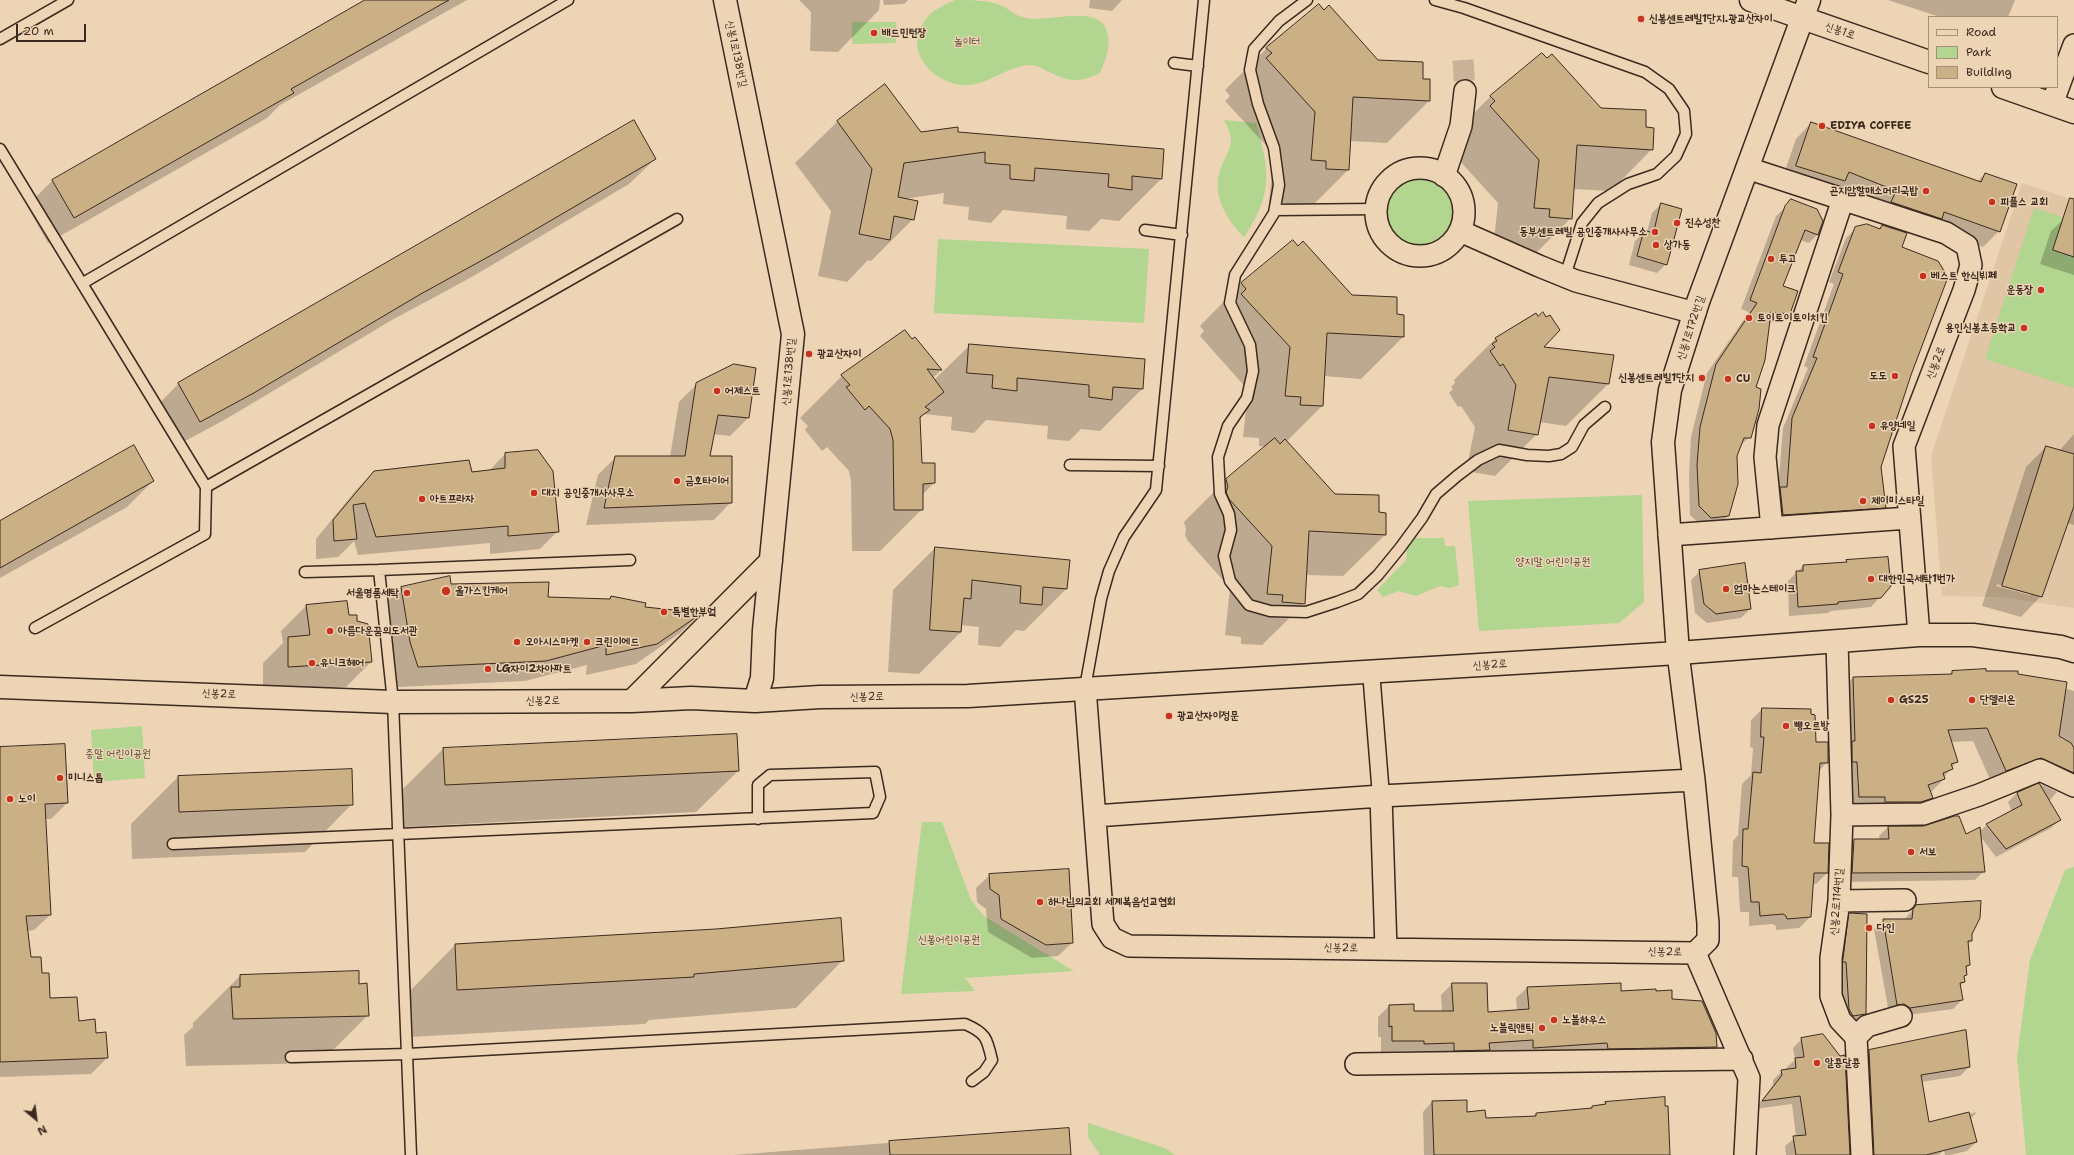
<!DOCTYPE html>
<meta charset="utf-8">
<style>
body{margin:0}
#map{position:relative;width:2074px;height:1155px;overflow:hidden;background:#edd4b5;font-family:"Shantell Sans",sans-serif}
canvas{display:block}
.legend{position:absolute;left:1928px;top:16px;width:130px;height:72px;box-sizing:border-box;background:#edd4b5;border:1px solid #a69079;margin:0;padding:5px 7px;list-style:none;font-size:12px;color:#3b2a1e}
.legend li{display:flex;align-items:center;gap:8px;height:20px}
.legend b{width:20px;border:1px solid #a69079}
.north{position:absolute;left:16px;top:1099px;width:40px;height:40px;-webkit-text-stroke:3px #edd4b5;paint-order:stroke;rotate:151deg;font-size:11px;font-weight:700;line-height:16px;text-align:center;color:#3b2a1e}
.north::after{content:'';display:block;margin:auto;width:14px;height:18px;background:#3b2a1e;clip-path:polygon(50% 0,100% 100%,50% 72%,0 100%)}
.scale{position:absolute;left:16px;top:24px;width:70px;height:18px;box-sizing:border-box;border:2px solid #3b2a1e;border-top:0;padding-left:5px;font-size:12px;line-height:14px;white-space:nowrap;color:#3b2a1e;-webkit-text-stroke:3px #edd4b5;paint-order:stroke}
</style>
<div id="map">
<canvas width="2074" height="1155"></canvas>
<ul class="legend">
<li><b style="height:5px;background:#edd4b5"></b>Road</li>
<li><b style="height:11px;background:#b2d58f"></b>Park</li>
<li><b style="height:11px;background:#cbaf85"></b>Building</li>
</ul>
<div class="north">N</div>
<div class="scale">20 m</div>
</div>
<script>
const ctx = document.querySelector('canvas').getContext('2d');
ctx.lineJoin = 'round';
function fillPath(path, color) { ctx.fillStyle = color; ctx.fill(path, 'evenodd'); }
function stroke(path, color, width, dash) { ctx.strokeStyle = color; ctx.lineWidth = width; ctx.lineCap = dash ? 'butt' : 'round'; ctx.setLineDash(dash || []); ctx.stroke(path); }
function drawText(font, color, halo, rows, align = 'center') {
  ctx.font = font + ' "Shantell Sans","Poor Story",sans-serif'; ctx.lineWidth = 3; ctx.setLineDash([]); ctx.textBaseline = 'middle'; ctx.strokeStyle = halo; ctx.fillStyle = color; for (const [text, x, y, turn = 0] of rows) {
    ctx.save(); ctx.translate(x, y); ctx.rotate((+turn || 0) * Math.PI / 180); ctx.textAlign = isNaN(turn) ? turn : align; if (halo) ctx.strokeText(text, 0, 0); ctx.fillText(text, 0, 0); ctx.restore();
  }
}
const built = new Path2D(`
 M2022,183L2074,200V608L2000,597L1942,596L1931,456Z`);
const green = new Path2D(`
 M955,0C971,0 986,0 1000,5C1008,8 1014,15 1022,17C1044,25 1095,3 1106,29C1112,44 1106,59 1100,73C1080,83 1069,82 1049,72C1043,69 1039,66 1032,65C1007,65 987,87 962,85C931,82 903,49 925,20C932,10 944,5 955,0Z
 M896,22V43L852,44V22Z
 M1224,120L1256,123C1270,171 1273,194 1244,237C1228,222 1213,197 1219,174C1226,149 1239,148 1224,120Z
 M1379 212a41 41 0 1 1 82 0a41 41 0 1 1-82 0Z
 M2034,208L2074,221V388L1985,359Z
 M938,239L1149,249L1144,323L934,313Z
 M1642,495L1644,602L1619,623L1479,631L1468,501Z
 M1408,538H1444L1445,546H1455L1459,585L1450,588L1440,586L1416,596L1398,591L1383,597L1377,590L1406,560Z
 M142,726L145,778L94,782L91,730Z
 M922,822H942L971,900L984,916L1074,971L965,978L975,991L901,994Z
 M2074,867V1155H2026L2017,1057L2030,960L2065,870Z
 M1088,1123L1165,1148L1175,1155H1100L1088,1137Z`);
const shadow = new Path2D(`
 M367,0H467L280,105L267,118L48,243L27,206L53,180Z
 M799,0H880L879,10L838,52L810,51L811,12Z
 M883,0H908L904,4L884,5Z
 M1090,0H1122L1112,11L1089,8Z
 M1888,0H2015L2008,17H1940Z
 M1267,48L1429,80V101L1387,143L1350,141L1348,170L1306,212L1284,211L1285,203L1269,202L1274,154L1225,101L1230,96L1225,90Z
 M1542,54L1601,109L1645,128L1652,149L1611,191L1573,189L1571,218L1529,260L1493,250L1498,203L1449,149V138L1490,97Z
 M885,86L920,133H957L1161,179L1119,221L1101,219L1089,231L1066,229L1067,216L1003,210L991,223L968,220L969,207L943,204L944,193L904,199L913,219L871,261L868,260L847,282L818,276L831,211L795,163L837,122Z
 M633,122L655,159L629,184L470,278L392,320L226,419L174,447L153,410L178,384Z
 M1811,123L1977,182L1985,174L1999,231L1983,247L1931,228L1781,182L1796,139Z
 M1792,201L1818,234L1809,243L1800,240L1781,287L1789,314L1780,323L1769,322L1755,387L1750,437L1739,446L1736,455L1728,516L1719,525L1702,526L1690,515L1689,475L1691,437L1707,373L1749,312L1741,309L1776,216Z
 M1661,204L1666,264L1657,273L1629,265L1635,241L1644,232H1647L1652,213Z
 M2065,218L2074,221V275L2040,264L2051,231Z
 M1882,226L1901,248L1910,375L1880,467L1885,507L1875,517L1773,524L1778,490L1783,428L1808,368L1804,366L1834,284L1829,282L1846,238L1856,228L1878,230Z
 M1293,241L1352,296L1396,315L1403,337L1361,379L1324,376L1322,406L1286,442L1334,495L1378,513L1385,535L1343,576L1306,575L1304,604L1262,645L1241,644V637L1225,635L1230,588L1188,541L1185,535L1186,529L1184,522L1226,480L1266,447L1259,446V438L1243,437L1248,390L1200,336L1204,331L1200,326L1241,284Z
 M905,331L911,340L915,338L941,370L933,378L934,380L970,345L1144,360L1142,389L1100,431L1081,429L1069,441L1047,439L1048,426L986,420L974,433L951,430L952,417L924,414L919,420L921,464L934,483L922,495V509L880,551H852L851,482L849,471L827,447L822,451L805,430L808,426L800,418L842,376Z
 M1496,338L1542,347L1608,384L1566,426L1539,422L1537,434L1495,476L1466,471L1475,427L1461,406L1458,407L1449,393L1453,389L1451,387L1455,383L1454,380Z
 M697,384L748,418L730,436L713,434L709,457L731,502L714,520L586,525L598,475L616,457H670L679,402Z
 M2074,434V525L2067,523L2041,596L2021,617L1982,606L2026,467L2046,447L2059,451ZM1997,584L2030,593V595L1996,586Z
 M505,454L558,531L540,549L490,554V543L358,555L354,541L338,557L316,559V539L356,490L374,472L472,473L489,471Z
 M153,481L127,507L0,578V523Z
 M935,548L1066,589L1024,631L1016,630L1000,647L978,645L979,627L961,625V632L919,674L888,672L893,590Z
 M1847,561L1880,597L1871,607L1831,611L1828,613L1789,616L1788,581L1803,566L1845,564Z
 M1700,571L1750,609L1741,618L1707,623L1695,613L1691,580Z
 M449,578L450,585L547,598L608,600L611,597L644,608L700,614L680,633L636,664L586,675L587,665L525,681L398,687L390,663L381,608L401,588Z
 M306,606L348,616L356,622L367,625L371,662L346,687L263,691V663L283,643L281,631Z
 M1952,672L2017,675L2074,691V791L2026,772L1992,784L1973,741L1951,742L1957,761L1944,777V779L1930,793L1932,798L1917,812L1845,810L1839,693L1853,678L1949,675Z
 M1762,709L1810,710L1815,743L1827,762L1819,771L1813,844L1827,873L1816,884H1812L1810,917L1799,928L1776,930V926L1772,924L1749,926V912H1740L1738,877H1732L1733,841L1738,835L1742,784L1751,775L1753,748L1750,747L1751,720Z
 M0,748L67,803L51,819H45L50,915L34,930L27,931L30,958L41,974L49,999L95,1034L107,1058L91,1074L0,1077Z
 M443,749L738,771L696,812L403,827L401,791Z
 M178,777L352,804L305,852L132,859L131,824Z
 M2040,784L2057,792L2049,801L2060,820L2051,828L1996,857L1980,836L1984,871L1975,880L1843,882L1845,849L1855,840H1880L1879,836L1888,827L1965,835L1979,832L1987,825L2012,812L2008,802L2017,793Z
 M990,875L1072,943L1058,956L1032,958L988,932L986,909L977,902L976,888Z
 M1916,906L1971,933V941L1967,944L1969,965L1965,969L1964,982L1960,986L1962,1000L1953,1009L1900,1016L1889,1013L1874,929L1883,920H1904Z
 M1850,914L1865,1013L1856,1022L1840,1019L1841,923Z
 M716,930L843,960L796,1008L649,1020L645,1024L410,1037L408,993L455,945Z
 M358,972L359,985L368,1015L320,1063L186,1066L184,1035L193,1027V1023L240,976Z
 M1452,984L1487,1013L1517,1011L1516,998L1527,988L1620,984V992H1655L1671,999L1716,1047L1705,1058L1522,1059V1050L1413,1054V1051L1381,1052V1037H1378V1017L1389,1006L1413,1012H1442L1441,995Z
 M1802,1039L1847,1155H1786L1785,1146L1796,1137L1792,1104L1755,1109L1773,1085V1080L1782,1071L1787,1070L1786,1068L1795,1060L1793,1048Z
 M1869,1051L1969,1067L1960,1076L1921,1082L1928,1124L1977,1112L1970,1120L1976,1142L1967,1151L1950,1155H1945L1944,1150L1939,1155H1865L1860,1060Z
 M1432,1102L1485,1119L1533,1117L1536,1114L1590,1109L1593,1106L1604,1105L1606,1103L1669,1155H1424L1423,1112Z
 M1068,1129L1070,1155H733Z`);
const building = new Path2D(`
 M365,0H449L291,89L294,93L74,218L52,180Z
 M1319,4L1324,10L1329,5L1378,60L1423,62V79H1430V101L1353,97L1349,170L1326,169V161L1311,160L1315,112L1266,58L1272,53L1266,48Z
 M1542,53L1547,58L1552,54L1601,108L1646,110V127L1654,128L1653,150L1577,145L1572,219L1549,217L1550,209L1534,208L1539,160L1490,106L1495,101L1490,96Z
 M885,84L921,132L958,127V132L1164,149L1162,179L1132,176V190L1108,187L1109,174L1035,168L1034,181L1010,179V165L985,163V152L904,163L898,197L918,201L914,220L894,216L890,240L859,234L872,169L837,121Z
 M634,120L656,159L497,252L419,295L252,394L200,422L178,383Z
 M1811,122L1981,182L1985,173L2017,184L2000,232L1944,212L1942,219L1891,202L1896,191L1849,172L1845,181L1796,166Z
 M2070,198L2074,199V257L2053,250Z
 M1791,199L1817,209L1823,221L1818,235L1805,230L1783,286L1798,291L1790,314L1771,312L1765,360L1756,387L1761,389L1759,409L1751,438H1744L1737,456L1738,484L1729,516L1711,518L1699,506L1697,465L1700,427L1716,364L1757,303L1750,300L1785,206Z
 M1661,203L1682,209L1667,265L1637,256L1644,230L1653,233Z
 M1867,224L1880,229L1882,225L1907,233L1902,247L1938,261L1948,277L1911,375L1881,467L1886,508L1783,515L1780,487H1787L1792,418L1817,358L1813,357L1843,274L1838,272L1855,227Z
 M1293,240L1298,246L1303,241L1352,295L1397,297V314L1404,315V337L1327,333L1323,406L1300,405L1301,397L1285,396L1290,347L1241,294L1246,289L1241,283Z
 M1543,312L1546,317L1550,315L1560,330L1544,347L1614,355L1609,384L1549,377L1538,435L1508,430L1516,385L1503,364L1500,366L1490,351L1495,347L1492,344L1497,341L1495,338L1536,313L1538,316Z
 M905,330L912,339L915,337L942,370L927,369L944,392L925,407L930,410L920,417L922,463H935V483L923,484V510H894L893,440L890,429L869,406L865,410L846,387L850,385L841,375Z
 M969,344L1145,359L1143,389L1113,387L1112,400L1089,397V385L1017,378V391L992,388L993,375L967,373Z
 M734,364L756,368L749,418L718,415L710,456H732V503L604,508L615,456H685L696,383Z
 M1275,438L1280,444L1285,439L1335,494L1379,495V512L1386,513V535L1309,531L1305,604L1282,602L1283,595L1267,594L1272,546L1229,499L1226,492L1228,487L1226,479Z
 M134,445L154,481L0,568V521Z
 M2046,446L2074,454V506L2042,597L2002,586Z
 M538,450L553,471L559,532L508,536V526L376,537L365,503L353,505L357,539L334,541L333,520L374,471L469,460L472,472L505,468V453Z
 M935,547L1070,560L1067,589L1043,587L1042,605L1020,603L1021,586L972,580L971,599L964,598L961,632L930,630Z
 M1888,557L1891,586L1881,598L1838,602V604L1798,607L1796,571H1803V565L1847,562L1846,560Z
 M1745,563L1751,609L1716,614L1704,604L1699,570Z
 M450,576L451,584L549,582L548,597L610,599L611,596L646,603L645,607L702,613L657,644L606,655V645L546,661L418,667L410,642L401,587Z
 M347,601L349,615H357V621L368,624L372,662L288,667V637L310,635L306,605Z
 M1986,669V671H2018V674L2067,682L2059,736L2071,743L2074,748V773L2041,758L2006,771L1987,728L1948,730L1958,762L1951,764L1953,769L1943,773L1945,779L1928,785L1933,798L1921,802H1885V797H1859L1857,762H1852V741H1855L1853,677L1952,674V671Z
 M1762,708L1811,709V714L1815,715L1816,742H1828V763H1820L1814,843H1829L1828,873H1814L1811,917L1787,919L1786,916L1783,914L1760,916L1759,902H1751L1748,867L1742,866L1743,829H1748L1753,772L1761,773L1764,737H1761Z
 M737,734L739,771L445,785L443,748Z
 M65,744L68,803L45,804L51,915L26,916L31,957H41L42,973H49L50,998L77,997L79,1021L95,1019L96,1033L106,1032L108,1058L0,1062V747Z
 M352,769L353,805L179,812L178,776Z
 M2039,783L2061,820L2006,849L1986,824L2022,805L2017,793Z
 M1955,816H1959L1966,834L1980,827L1985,872L1852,873L1854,839H1889L1888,826H1923Z
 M1069,869L1073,943L1046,945L1001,919L999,895L990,889L989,874Z
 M1981,901L1980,918L1972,934V941H1968L1970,965L1966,966L1967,975L1964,976L1965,982L1960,983L1963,1000L1910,1008L1904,1004L1897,1005L1883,919H1912L1913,909L1916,905Z
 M1849,913L1867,914L1866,1014L1853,1016L1849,1009L1846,962H1843Z
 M841,918L844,961L694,974V977L457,990L455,944L716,929Z
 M359,971V984L367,983L369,1016L233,1019L231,987H240V975Z
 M1452,983H1487L1488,1012L1529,1009L1527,987L1621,983V991L1656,989V991L1672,990V999L1702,1001L1716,1033L1717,1047L1608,1049L1607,1043L1533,1048V1040L1489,1043L1490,1050L1454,1051V1043L1424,1044V1041H1392V1026L1389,1027V1005L1414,1004V1011H1453Z
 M1966,1030L1970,1067L1921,1075L1929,1122L1969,1112L1977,1142L1926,1155H1874L1869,1050Z
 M1823,1034L1840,1056L1845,1055L1850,1155H1796L1793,1136L1806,1135L1800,1096L1762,1101L1782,1075L1781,1070L1796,1068L1795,1058L1804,1057L1801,1038Z
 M1665,1097V1106H1668L1670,1155H1434L1432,1101L1467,1100V1112L1485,1110L1486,1118L1536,1116V1113L1592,1108V1106L1606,1104L1605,1102Z
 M1069,1128L1071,1155H890L889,1141Z`);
const minorTunnel = new Path2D(`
 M1463,60L1465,91`);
const service = new Path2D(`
 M1307,0L1279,21L1254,49L1250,70L1258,104L1274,148L1279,185L1274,213L1235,275L1230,303L1250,345L1253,371L1247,398L1228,426L1218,457L1220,494L1229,514L1231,530L1224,556L1230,581L1249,605L1270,611L1306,612L1337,602L1358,594L1378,575L1400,548L1422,518L1436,494L1457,476L1478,460L1499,450L1527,455L1549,456L1561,454L1572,447L1584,425L1605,407
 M1435,0L1464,8L1645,72L1669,89L1684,111L1686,134L1676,156L1657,174L1628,184L1598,203L1582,223L1565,276
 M0,39L68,0
 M1174,63L1198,66
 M0,149L206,487
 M1275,210L1376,209
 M1145,230L1182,235
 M83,283L568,0
 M1070,465L1159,466
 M305,572L379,570
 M35,628L205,534L206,487L677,219
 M1085,688L1101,599L1109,571L1124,537L1156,490L1204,0
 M173,844L873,813L880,797L875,772L770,775L758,785V819
 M291,1057L408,1054L965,1024C986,1033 987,1038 992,1060L984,1072L972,1081
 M411,1155L393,702L379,570L630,560`);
const pedestrian = new Path2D(`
 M1371,671L1381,796`);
const minor = new Path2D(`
 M2052,104L2074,45
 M1747,168L1946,233L1967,246L1971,265L1964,290L1904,446L1919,635
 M1376 212a44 44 0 1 1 88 0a44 44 0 1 1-88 0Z
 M1444,176L1461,126L1465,91
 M1460,231L1539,266L1576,281L1695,313
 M1772,528L1765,457L1768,425L1843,199
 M1669,535L1909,518
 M1837,642L1842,815L1839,901L1831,958V996L1840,1020L1856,1037L1862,1155
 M1085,688L1103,924L1112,938L1129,946L1695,953L1708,940V923L1694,780L1678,653
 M1381,796L1386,949
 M1842,815L1923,814L1979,795L2040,770L2074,786
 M1095,816L1381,796L1694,780
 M1839,901L1905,900
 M1695,953L1749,1078L1745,1155
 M1856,1037L1867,1026L1901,1016
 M1356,1064L1742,1059`);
const tertiary = new Path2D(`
 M725,0L793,334L764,630L762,678L755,701
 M1751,0L1929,62
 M2003,87L2074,112
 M1678,653L1663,442L1670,390L1698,302L1809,0
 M0,687L393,702L632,701L691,698L755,701L820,697L968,696L1678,653L1919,635H1973L2061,647L2074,651
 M632,701L771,561`);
const markers = [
 [1641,19,4,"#c8321e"],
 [874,33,4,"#c8321e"],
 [1822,126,4,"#c8321e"],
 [1926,191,4,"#c8321e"],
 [1992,202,4,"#c8321e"],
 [1677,223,4,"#c8321e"],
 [1655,232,4,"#c8321e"],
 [1656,245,4,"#c8321e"],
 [1771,259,4,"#c8321e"],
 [1923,276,4,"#c8321e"],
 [2041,290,4,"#c8321e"],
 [1749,318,4,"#c8321e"],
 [2024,328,4,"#c8321e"],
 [809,354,4,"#c8321e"],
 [1895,376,4,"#c8321e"],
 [1702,378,4,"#c8321e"],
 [1728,379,4,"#c8321e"],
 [717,391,4,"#c8321e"],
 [1872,426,4,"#c8321e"],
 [677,481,4,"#c8321e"],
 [534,493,4,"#c8321e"],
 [422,499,4,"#c8321e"],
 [1863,501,4,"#c8321e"],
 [1871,579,4,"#c8321e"],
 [1726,589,4,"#c8321e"],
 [446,591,5,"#c8321e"],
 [407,593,4,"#c8321e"],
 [664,612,4,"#c8321e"],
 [330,631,4,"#c8321e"],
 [517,642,4,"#c8321e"],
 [587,642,4,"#c8321e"],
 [312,663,4,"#c8321e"],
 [488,669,4,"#c8321e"],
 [1891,700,4,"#c8321e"],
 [1972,700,4,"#c8321e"],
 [1169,716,4,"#c8321e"],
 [1786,726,4,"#c8321e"],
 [60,778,4,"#c8321e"],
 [10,799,4,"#c8321e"],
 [1911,852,4,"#c8321e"],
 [1040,902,4,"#c8321e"],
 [1869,928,4,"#c8321e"],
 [1554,1020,4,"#c8321e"],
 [1542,1028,4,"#c8321e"],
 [1817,1063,4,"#c8321e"]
];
const poiNames = [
 ["신봉센트레빌1단지.광교산자이",1649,19],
 ["배드민턴장",882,33],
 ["EDIYA COFFEE",1830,126],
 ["곤지암할매소머리국밥",1918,191,"right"],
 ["피플스 교회",2000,202],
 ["진수성찬",1685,223],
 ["동부센트레빌 공인중개사사무소",1647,232,"right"],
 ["상가동",1664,245],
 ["투고",1779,259],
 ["베스트 한식뷔페",1931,276],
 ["운동장",2033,290,"right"],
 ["토이토이토이치킨",1757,318],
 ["용인신봉초등학교",2016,328,"right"],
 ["광교산자이",817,354],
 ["도도",1887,376,"right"],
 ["신봉센트레빌1단지",1694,378,"right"],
 ["CU",1736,379],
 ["어제스트",725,391],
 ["유양네일",1880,426],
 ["금호타이어",685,481],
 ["대지 공인중개사사무소",542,493],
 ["아트프라자",430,499],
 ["제이미스타일",1871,501],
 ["대한민국세탁1번가",1879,579],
 ["엄마는스테이크",1734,589],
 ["올가스킨케어",455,591],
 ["서울명품세탁",399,593,"right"],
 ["특별한부엌",672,612],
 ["아름다운꿈의도서관",338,631],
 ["오아시스마켓",525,642],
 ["크린이에드",595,642],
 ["유니크헤어",320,663],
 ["LG자이2차아파트",496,669],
 ["GS25",1899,700],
 ["단델리온",1980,700],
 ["광교산자이정문",1177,716],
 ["뺑오르방",1794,726],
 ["미니스톱",68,778],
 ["노이",18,799],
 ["서보",1919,852],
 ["하나님의교회 세계복음선교협회",1048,902],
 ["다인",1877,928],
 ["노블하우스",1562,1020],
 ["노블릭앤틱",1534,1028,"right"],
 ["알콩달콩",1825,1063]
];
const streetNames = [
 ["신봉1로",1840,31,19],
 ["신봉1로138번길",736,54,78],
 ["신봉1로172번길",1691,328,-72],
 ["신봉2로",1936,363,-69],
 ["신봉1로138번길",789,372,-85],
 ["신봉2로",1490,665,-4],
 ["신봉2로",219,694,2],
 ["신봉2로",867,697,-1],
 ["신봉2로",543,701],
 ["신봉2로114번길",1837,902,-85],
 ["신봉2로",1341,948,1],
 ["신봉2로",1665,952,1]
];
const parkNames = [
 ["놀이터",967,42],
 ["양지말 어린이공원",1553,562],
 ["중말 어린이공원",118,754],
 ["신봉어린이공원",949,940]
];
fillPath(built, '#e0c6a4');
fillPath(green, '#b2d58f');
fillPath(shadow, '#0003');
fillPath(building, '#cbaf85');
stroke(building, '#3b2a1e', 1);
stroke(minorTunnel, '#c9b297', 21, [21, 10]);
stroke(service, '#3b2a1e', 13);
stroke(pedestrian, '#3b2a1e', 19);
stroke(minor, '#3b2a1e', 24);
stroke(tertiary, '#3b2a1e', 25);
stroke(service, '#edd4b5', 10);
stroke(pedestrian, '#edd4b5', 16);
stroke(minor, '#edd4b5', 21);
stroke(tertiary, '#edd4b5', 22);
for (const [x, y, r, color] of markers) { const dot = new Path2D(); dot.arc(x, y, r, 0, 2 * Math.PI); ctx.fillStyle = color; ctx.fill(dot); stroke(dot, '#edd4b5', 1.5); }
drawText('bold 11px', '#3b2a1e', '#edd4b5', poiNames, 'left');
drawText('11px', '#3b2a1e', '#edd4b5', streetNames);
drawText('11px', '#4d442f', '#edd4b5', parkNames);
</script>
